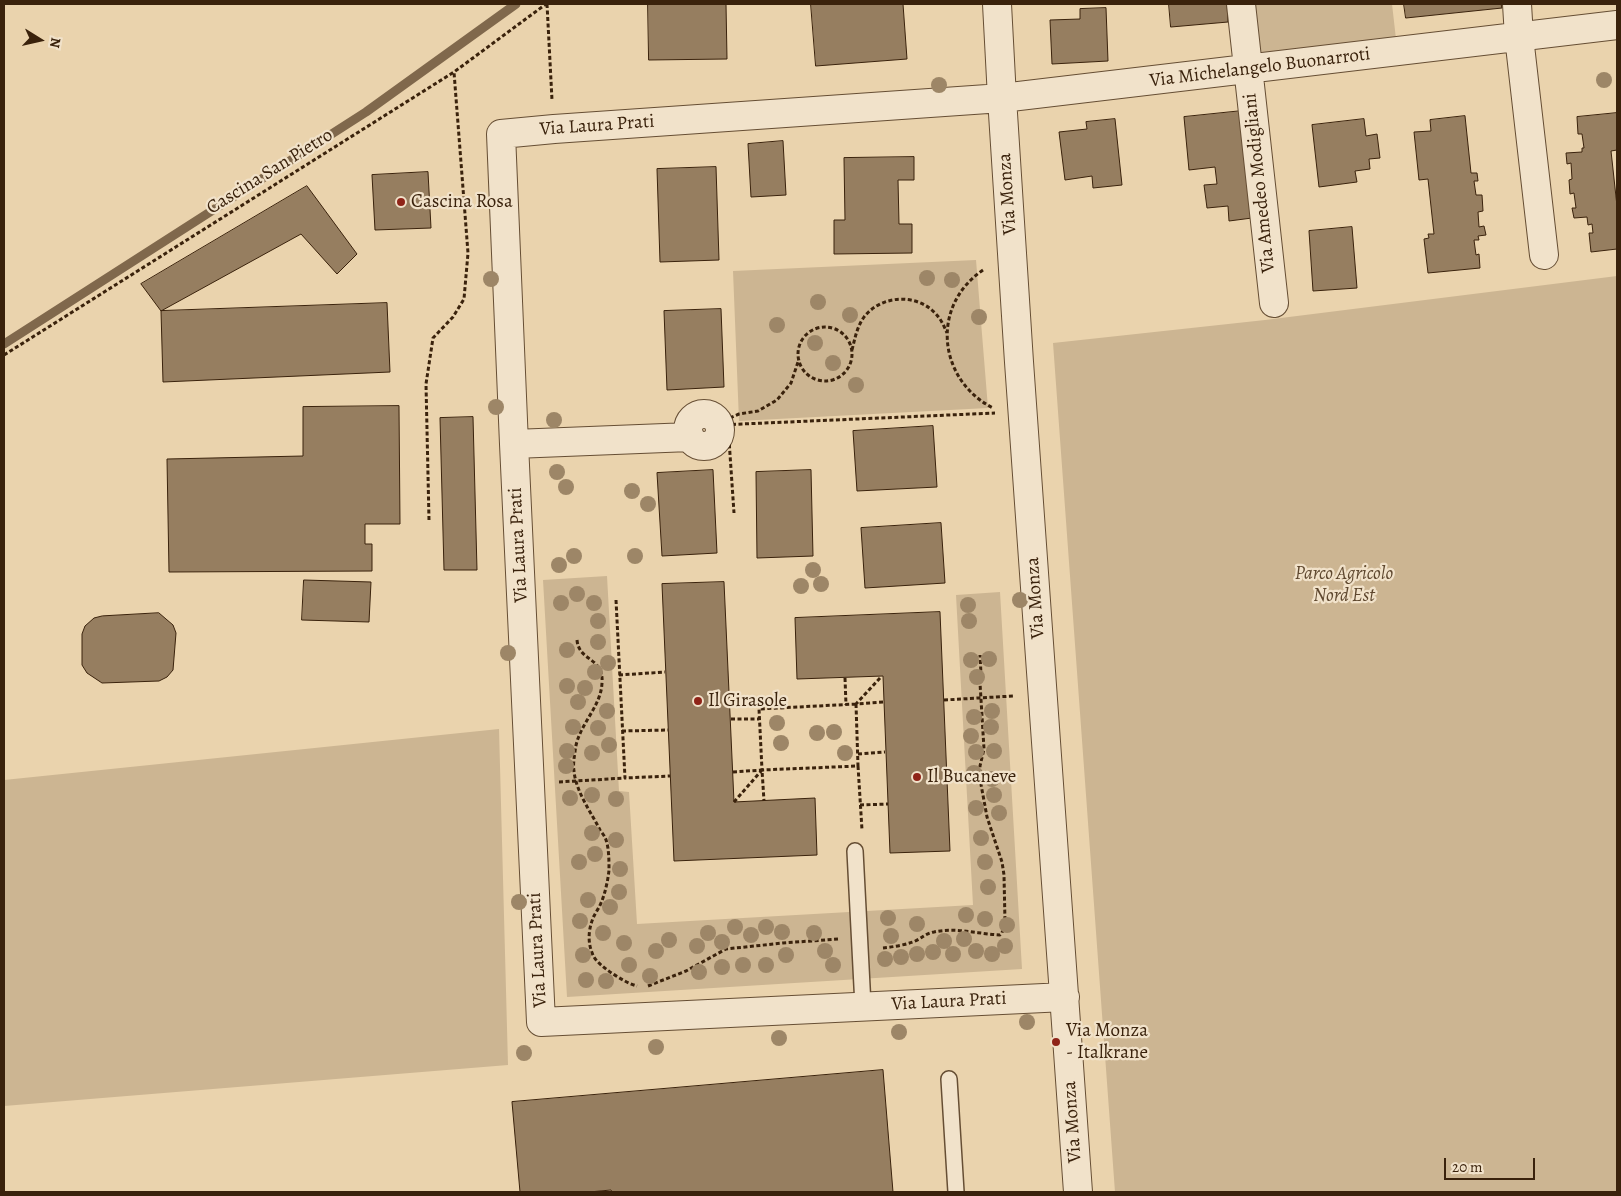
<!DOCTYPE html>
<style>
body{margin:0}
#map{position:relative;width:1621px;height:1196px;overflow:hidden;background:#ead3ad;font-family:Alegreya,serif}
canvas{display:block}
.frame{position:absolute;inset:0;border:5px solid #3a220c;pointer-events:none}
.north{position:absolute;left:15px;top:15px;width:50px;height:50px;-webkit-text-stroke:4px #f1e2ca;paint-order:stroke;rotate:100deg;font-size:14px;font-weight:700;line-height:20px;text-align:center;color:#3a220c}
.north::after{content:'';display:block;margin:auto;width:18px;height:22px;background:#3a220c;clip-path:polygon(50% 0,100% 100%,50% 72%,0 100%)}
.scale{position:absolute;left:1444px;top:1158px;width:91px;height:22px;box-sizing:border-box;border:2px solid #3a220c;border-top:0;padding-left:6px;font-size:15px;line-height:18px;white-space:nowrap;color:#3a220c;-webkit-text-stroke:4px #f1e2ca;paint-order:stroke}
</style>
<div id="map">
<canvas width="1621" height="1196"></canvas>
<div class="frame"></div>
<div class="north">N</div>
<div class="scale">20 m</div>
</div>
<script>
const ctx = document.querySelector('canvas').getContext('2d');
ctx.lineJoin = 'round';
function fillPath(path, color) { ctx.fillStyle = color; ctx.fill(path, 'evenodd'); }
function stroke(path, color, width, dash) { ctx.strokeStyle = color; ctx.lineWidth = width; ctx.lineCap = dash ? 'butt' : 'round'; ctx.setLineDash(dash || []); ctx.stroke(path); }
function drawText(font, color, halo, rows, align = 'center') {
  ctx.font = font + ' Alegreya,serif'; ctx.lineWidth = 4.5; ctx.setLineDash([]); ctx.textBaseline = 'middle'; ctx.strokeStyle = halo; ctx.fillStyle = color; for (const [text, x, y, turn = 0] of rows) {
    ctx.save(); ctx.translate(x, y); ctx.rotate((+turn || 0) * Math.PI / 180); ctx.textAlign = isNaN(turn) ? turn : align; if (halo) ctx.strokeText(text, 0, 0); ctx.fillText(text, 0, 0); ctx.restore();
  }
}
const green = new Path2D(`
 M1253,4H1392L1396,39L1259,58Z
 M976,260L988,408L739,421L733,271Z
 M1617,276V1192H1115L1053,343L1265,320Z
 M607,576L619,791L629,792L637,924L973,905L956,595L1000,592L1022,969L567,997L543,580Z
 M499,729L508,1065L4,1106V780Z`);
const stream = new Path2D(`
 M4,344L366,112L516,4`);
const building = new Path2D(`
 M648,4H726L727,59L649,60Z
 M811,4H903L907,59L816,66Z
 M1169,4H1227L1228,22L1171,27Z
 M1404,4H1501L1502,8L1406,18Z
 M1106,8L1108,61L1052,64L1050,20L1080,19V9Z
 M1242,111L1252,218L1229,221L1228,206L1207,208L1204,185L1217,184L1215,167L1189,170L1184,117Z
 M1617,113V150L1611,151L1617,206V249L1591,252L1589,233H1593L1592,224L1588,225L1587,217L1574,218L1572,208H1576L1574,193L1570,194L1569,180L1572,179L1571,163L1567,164L1566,153L1582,152V148H1584L1582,134H1578L1577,117Z
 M1465,116L1471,173H1477L1478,181H1474L1476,195H1482L1483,211L1478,212L1479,227L1484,226L1486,235L1478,236L1479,240H1474L1476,255L1479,254L1480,268L1428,273L1424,239L1429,238L1428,234H1434L1428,179L1419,180L1414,132L1431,131L1430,120Z
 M1115,119L1122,185L1093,188L1092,176L1065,180L1059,132L1087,129L1086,122Z
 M1364,119L1366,136L1377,134L1380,158L1369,159L1370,169L1355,171L1357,182L1319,187L1312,125Z
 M783,141L786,195L751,197L748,144Z
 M914,157V180H898L899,224H912V253L834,254V220H845L844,158Z
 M716,167L719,260L660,262L657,169Z
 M428,172L431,228L375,230L372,175Z
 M307,186L357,254L337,274L301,234L161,311L141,284Z
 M1352,227L1357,288L1313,291L1309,231Z
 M387,303L390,372L163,382L161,311Z
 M721,309L724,387L667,390L664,311Z
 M399,406L400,524H365V544H372V571L169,572L167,459L303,456V407Z
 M473,417L477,570H444L440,418Z
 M933,426L937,487L857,491L853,431Z
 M713,470L717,553L662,556L657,473Z
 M811,470L813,556L757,558L756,472Z
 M941,523L945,583L865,588L861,528Z
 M304,580L371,582L369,622L302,620Z
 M724,582L734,802L815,798L817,855L674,861L662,584Z
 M940,612L950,851L890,853L883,676L797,679L795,618Z
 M159,613L173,625L176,633L173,670L167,677L159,681L102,683L87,673L82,665V634L85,626L94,618L102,616Z
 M883,1070L893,1192H612L611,1190L589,1192H520L512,1102Z`);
const path = new Path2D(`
 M547,4L552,100
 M983,270C930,306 938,380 993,408
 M798 354a27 27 0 1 1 54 0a27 27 0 1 1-54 0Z
 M852,350C855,338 857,327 864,317C881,295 916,293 935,313C941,319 944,326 947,333
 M4,355L454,72L546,4
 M718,423L739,414L758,411L777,400L791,383L799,359
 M719,425L995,413
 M728,425L734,513
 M429,520L426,384L433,338L453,317L464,299L468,253L454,72
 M616,600L625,778L670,776
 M577,640C579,662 604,657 602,683C601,708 577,726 575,752C574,758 573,765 574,771C576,792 591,812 600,830C602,833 605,836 606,840C609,848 609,861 609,870C608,880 605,894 601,903C599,908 596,912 594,916C588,929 587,944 594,957C600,967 625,983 637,986
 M619,675L665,672
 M845,678L846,705
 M880,678L856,704L884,702
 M944,700L1013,696
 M856,704L858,766L762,770L759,709Z
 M731,719H759
 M622,731L668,730
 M858,754L885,752
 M858,766L862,830
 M733,772L762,770
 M559,782L625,778
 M734,802L762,770L764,801
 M860,805L888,804
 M883,948C893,947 904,945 913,942C921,939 926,933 934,932C956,927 978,934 1000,935L1002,933L1005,922L1004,875L1002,862L987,817L980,779V766L984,749L980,683L981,674L980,655
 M648,986L686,971L726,949L783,943L838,939`);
const lane = new Path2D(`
 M855,851L863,1006
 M949,1079L956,1192`);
const street = new Path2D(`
 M997,4L1002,98L1019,362L1078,1192
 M1241,4L1274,303
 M1517,4L1519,37L1544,255
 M688 430a16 16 0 1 1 32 0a16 16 0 1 1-32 0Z
 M514,444L690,437
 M1065,997L541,1022L514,444L501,134L554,129L1002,98L1617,25`);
const trees = [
 [1604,80],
 [939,85],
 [927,278],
 [491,279],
 [952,280],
 [818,302],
 [850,315],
 [979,317],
 [777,325],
 [815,343],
 [833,363],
 [856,385],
 [496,407],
 [554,420],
 [557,472],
 [566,487],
 [632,491],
 [648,504],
 [574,556],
 [635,556],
 [559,565],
 [813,570],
 [821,584],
 [801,586],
 [577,594],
 [1020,600],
 [561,603],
 [594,603],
 [968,605],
 [598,621],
 [969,621],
 [598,642],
 [567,650],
 [508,653],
 [989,659],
 [971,660],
 [608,663],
 [595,672],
 [977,677],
 [567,686],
 [585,688],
 [578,702],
 [607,711],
 [992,711],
 [974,717],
 [777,723],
 [573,727],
 [991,727],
 [598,728],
 [834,732],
 [817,733],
 [971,736],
 [781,743],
 [609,745],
 [567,751],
 [994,751],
 [976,752],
 [592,753],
 [845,753],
 [566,766],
 [974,773],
 [992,779],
 [592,795],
 [994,795],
 [570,798],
 [616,799],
 [976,808],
 [999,813],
 [592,833],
 [981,838],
 [616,840],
 [595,854],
 [579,862],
 [985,862],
 [620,869],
 [988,887],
 [619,892],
 [588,900],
 [519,902],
 [610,907],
 [966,915],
 [888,918],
 [985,919],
 [580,921],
 [917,924],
 [1007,925],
 [735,927],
 [766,927],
 [782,932],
 [603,933],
 [708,933],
 [814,933],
 [751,935],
 [891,936],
 [964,939],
 [669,940],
 [944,941],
 [722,942],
 [624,943],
 [697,946],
 [1005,946],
 [656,951],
 [825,951],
 [976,951],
 [933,952],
 [917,954],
 [953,954],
 [992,954],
 [583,955],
 [786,955],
 [901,957],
 [885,959],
 [629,965],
 [743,965],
 [766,965],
 [833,965],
 [722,967],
 [699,972],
 [650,976],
 [586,980],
 [606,981],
 [1027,1022],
 [899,1032],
 [779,1038],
 [656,1047],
 [524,1053]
];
const markers = [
 [401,202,5,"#8f2418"],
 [698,701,5,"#8f2418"],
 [917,777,5,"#8f2418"],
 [1056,1042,5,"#8f2418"]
];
const streetNames = [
 ["Via Michelangelo Buonarroti",1260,68,-7],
 ["Via Laura Prati",597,126,-4],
 ["Cascina San Pietro",270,172,-32],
 ["Via Amedeo Modigliani",1260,183,-96],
 ["Via Monza",1008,194,-94],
 ["Via Laura Prati",519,545,-93],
 ["Via Monza",1036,598,-94],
 ["Via Laura Prati",538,950,-93],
 ["Via Laura Prati",949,1002,-3],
 ["Via Monza",1073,1122,-94]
];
const poiNames = [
 ["Cascina Rosa",411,202],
 ["Il Girasole",708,701],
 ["Il Bucaneve",927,777],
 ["Via Monza",1066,1031],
 ["- Italkrane",1066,1053]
];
const parkNames = [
 ["Parco Agricolo",1344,574],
 ["Nord Est",1344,596]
];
fillPath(green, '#ccb592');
stroke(stream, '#80684c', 9);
fillPath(building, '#967e60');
stroke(building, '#3a220c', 1);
stroke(lane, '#664e34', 18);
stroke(street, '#664e34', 30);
stroke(path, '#3a220c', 3, [4, 2.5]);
stroke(lane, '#f1e2ca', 15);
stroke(street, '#f1e2ca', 28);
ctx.fillStyle = '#9d8667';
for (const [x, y] of trees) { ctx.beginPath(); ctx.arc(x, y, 8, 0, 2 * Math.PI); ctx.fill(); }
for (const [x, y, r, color] of markers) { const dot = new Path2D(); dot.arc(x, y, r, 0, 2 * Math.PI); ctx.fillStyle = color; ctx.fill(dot); stroke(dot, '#f1e2ca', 2); }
drawText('19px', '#3a220c', '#f1e2ca', streetNames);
drawText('19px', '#3a220c', '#f1e2ca', poiNames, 'left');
drawText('italic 19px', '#5e472e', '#f1e2ca', parkNames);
</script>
